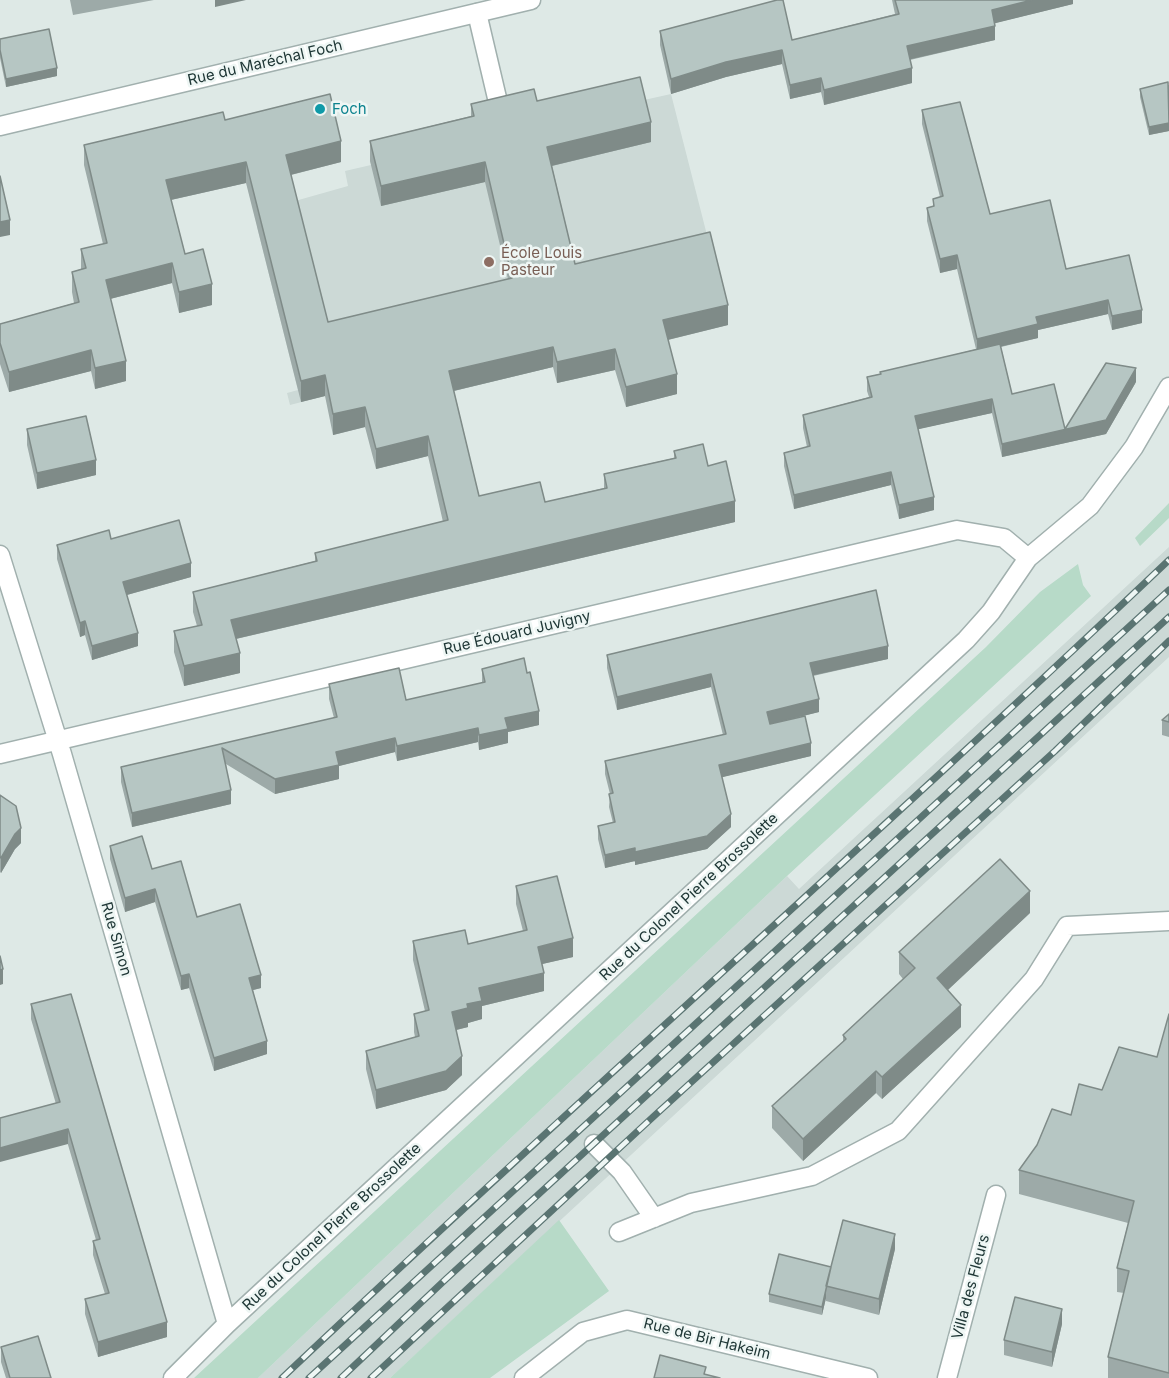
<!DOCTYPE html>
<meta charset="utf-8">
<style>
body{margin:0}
canvas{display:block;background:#dee9e6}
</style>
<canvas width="1169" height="1378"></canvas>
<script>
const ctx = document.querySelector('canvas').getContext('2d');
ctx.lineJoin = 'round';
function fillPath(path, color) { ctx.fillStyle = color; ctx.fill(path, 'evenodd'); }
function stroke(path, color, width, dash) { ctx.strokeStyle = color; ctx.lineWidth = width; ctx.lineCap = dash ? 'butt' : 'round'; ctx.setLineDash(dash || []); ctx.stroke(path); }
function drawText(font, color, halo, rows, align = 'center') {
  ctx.font = font + ' Inter,sans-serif'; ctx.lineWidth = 5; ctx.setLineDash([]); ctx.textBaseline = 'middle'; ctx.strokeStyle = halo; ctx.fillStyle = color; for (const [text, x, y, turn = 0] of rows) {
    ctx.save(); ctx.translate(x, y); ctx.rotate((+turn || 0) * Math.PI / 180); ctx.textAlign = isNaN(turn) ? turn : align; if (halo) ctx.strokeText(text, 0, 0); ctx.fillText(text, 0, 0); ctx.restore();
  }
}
const built = new Path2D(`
 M671,94L708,239L544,369L345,417L340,392L290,405L287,393L298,390L257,227L295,201L348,186L345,171L371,165L370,161Z
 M1169,547V657L390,1378H258L787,876L799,889Z`);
const green = new Path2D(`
 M1169,503V518L1140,546L1135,538Z
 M1078,564L1083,585L1091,596L787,876L258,1378H194L986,647L1040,592Z
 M559,1220L609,1291L490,1378H390Z`);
const lane = new Path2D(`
 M477,13L497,98
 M594,1144L622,1172L654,1218
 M619,1232L691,1203L812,1176L898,1131L1034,979L1067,926L1169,921`);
const street = new Path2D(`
 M0,126L531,0
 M0,555L62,754L227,1324
 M0,754L957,530L1004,538L1028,558
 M173,1378L227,1324L966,640L991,612L1028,558L1090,506L1134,447L1169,387
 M524,1378L583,1332L627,1320L868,1378
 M947,1378L996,1195`);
const rail = new Path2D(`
 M282,1378C574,1102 877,837 1169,560
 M309,1378L1169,590
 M341,1378L446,1279L1169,617
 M371,1378L653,1117L1055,751L1169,641`);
const wall = new Path2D(`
 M70,0H154L73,15Z
 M892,0H1073V4L995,23V40L910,60L912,83L824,105L821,92L790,99L782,64L726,77L671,94L660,45V31L792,40L895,14Z
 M0,39L57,76L6,87L0,58Z
 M1169,85V131L1149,135L1140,97V89Z
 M537,101L651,142L552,166L575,264L728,325L668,340L677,394L626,407L615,370L557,383L553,367L454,391L479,496L545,502L604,488V474L674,458V451L708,466L735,522L236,639L240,673L184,686L174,652V631L197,626L193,612V592L315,561V553L443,522L428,456L376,469L365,427L333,435L325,396L301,402L246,183L171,200L185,254L212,305L179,313L172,283L110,299L126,381L95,389L91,371L9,392L0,364V324L74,303L72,292V272L81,269V249L103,244L84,165V145L225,120L341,162L291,175L328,322L508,279L485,182L381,206L370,161V141L471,116V104Z
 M922,110L990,214L1142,323L1112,330L1108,314L1038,330V338L1001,347L1012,394L1065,429L1136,382L1106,434L1002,457L992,413L918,429L934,510L899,519L891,485L794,509L784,466V453L807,447L803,428V415L869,397L867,391V377L976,349L957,269L940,273L927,221V208L933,206V199L940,197L922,124Z
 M27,429L96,475L37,489L27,445Z
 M111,539L191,577L127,595L138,646L92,660L85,635L80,637L57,559V545Z
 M607,655L888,659L813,676L819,712L770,724L811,756L722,777L731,827L707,849L635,865V861L605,868L598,839V826L613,823L609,807L610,794L605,774V761L723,735L711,687L617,710L607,668Z
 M482,669L539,725L508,732V743L479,750L478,742L397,761L395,752L339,766V779L275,794L226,764L231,804L132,827L121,782V767L334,718L329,699V684L406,700L482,683Z
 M1169,714V737L1162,735V720Z
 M0,795L21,843L15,849L1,873L0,872Z
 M110,846L152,869L197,917L261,988L253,990L267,1054L214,1071L189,988L181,990L155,902L125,912L110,859Z
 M516,886L573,957L542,964L544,991L482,1006V1019L468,1023V1027L456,1030L462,1075L446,1090L376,1109L366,1069V1051L415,1037L414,1032V1014L425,1011L413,960V941L468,944L523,931L516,904Z
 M1030,913L948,990L961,1027L882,1099L876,1093L803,1161L772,1128V1106L843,1042V1035L903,979L899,974V952Z
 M31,1004L167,1337L98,1357L85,1314V1299L105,1294L93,1255V1241L96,1240L31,1019Z
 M1169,1014V1378H1108V1357L1124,1293L1117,1292V1268L1128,1223L1019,1194V1170L1071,1115L1102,1090L1157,1057Z
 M895,1249L879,1315L826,1301V1298L822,1315L769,1302V1294L831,1267Z
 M1062,1324L1052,1367L1004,1355V1340Z
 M1,1347L51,1378H6L1,1362Z`);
const shadedWall = new Path2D(`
 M215,0H246L215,7Z
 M1032,0H1073V4L992,24V10Z
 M995,26V40L907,60V46Z
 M782,50V64L726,77L671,94V79L726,62Z
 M57,68V76L6,87V79Z
 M912,68V83L824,105V90Z
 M821,78V92L790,99V85Z
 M651,122V142L547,167V147Z
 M1169,123V131L1149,135V127Z
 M341,141V162L286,176V155Z
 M246,162V183L166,201V180Z
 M485,162V182L381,206V186Z
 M10,220V235L0,237V222Z
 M957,255V269L940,273V259Z
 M172,263V283L106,300V280Z
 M212,284V305L179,313V292Z
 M1108,300V314L1038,330V338L977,352V339L1036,317Z
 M728,305V325L663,341V320Z
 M1142,310V323L1112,330V316Z
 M553,347V367L449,392V371Z
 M615,349V370L557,383V362Z
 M91,350V371L9,392V372Z
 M126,361V381L95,389V368Z
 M1136,368V382L1106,434L1002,457V444L1106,420Z
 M677,374V394L626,407V387Z
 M325,375V396L301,402V381Z
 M992,399V413L915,430V416Z
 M365,407V427L333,435V414Z
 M428,436V456L376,469V449Z
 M96,460V475L37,489V473Z
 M891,472V485L794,509V495Z
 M934,497V510L899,519V505Z
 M735,501V522L231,640V620Z
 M191,563V577L123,596V582Z
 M85,621V635L80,637V623Z
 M138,633V646L92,660V646Z
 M888,646V659L810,676V663Z
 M240,653V673L184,686V666Z
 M711,674V687L617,710V697Z
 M819,699V712L767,725V712Z
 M539,711V725L508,732V743L479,750V735L505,718Z
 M478,728V742L397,761V746Z
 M395,738V752L339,766V779L275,794V779L336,752Z
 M811,743V756L719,778V765Z
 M231,790V804L132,827V813Z
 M731,814V827L707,849L635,865V852Z
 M21,828V843L15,849L1,873V858L15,834Z
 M635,848V861L605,868V855Z
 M155,889V902L125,912V898Z
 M1030,891V913L937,1000V978Z
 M573,938V957L538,965V947Z
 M3,969V984L0,985V970Z
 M544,973V991L482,1006V1019L468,1023V1027L452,1031V1012L467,1004L479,988Z
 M189,974V988L181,990V976Z
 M261,975V988L249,991V978Z
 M961,1005V1027L882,1099V1077Z
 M267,1041V1054L214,1071V1058Z
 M462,1056V1075L446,1090L376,1109V1090Z
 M876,1071V1093L803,1161V1139Z
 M68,1129V1144L0,1162V1148Z
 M895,1234V1249L879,1315V1299Z
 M826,1290V1298L822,1315V1307Z
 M1062,1309V1324L1052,1367V1352Z
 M167,1322V1337L98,1357V1342Z`);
const building = new Path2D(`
 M777,0H783L792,40L899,14L895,0H1032L992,10L995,26L907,46L912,68L824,90L821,78L790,85L782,50L726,62L671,79L660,31Z
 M49,29L57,68L6,79L0,50V39Z
 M640,77L651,122L547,147L575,264L710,232L728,305L663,320L677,374L626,387L615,349L557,362L553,347L449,371L479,496L540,482L545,502L607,488L604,474L676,458L674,451L703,444L708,466L726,461L735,501L231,620L240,653L184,666L174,631L202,625L193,592L317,561L315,553L448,520L428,436L376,449L365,407L333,414L325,375L301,381L246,162L166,180L185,254L203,249L212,284L179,292L172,263L106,280L126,361L95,368L91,350L9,372L0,343V324L79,302L72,272L86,268L81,249L107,243L84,145L223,112L225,120L330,94L341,141L286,155L328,322L512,278L485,162L381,186L370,141L474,116L471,104L534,89L537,101Z
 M1168,82L1169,123L1149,127L1140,89Z
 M960,102L990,214L1050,200L1066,269L1129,255L1142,310L1112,316L1108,300L1036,317L1038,324L977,339L957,255L940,259L927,208L934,206L933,199L943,196L922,110Z
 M0,176L10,220L0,222Z
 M1000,344L1012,394L1054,384L1065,429L1106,363L1136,368L1106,420L1002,444L992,399L915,416L934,497L899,505L891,472L794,495L784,453L810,446L803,415L872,397L867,377L881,374L880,372Z
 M86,416L96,460L37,473L27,429Z
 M179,520L191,563L123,582L138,633L92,646L85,621L80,623L57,545L109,530L111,539Z
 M876,590L888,646L810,663L819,699L767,712L770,724L805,716L811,743L719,765L731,814L707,836L635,852V848L605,855L598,826L615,822L609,794L613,793L605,761L726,734L711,674L617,697L607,655Z
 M524,658L527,673L530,672L539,711L505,718L508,729L479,735L478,728L397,746L395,738L336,752L339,765L275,779L222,748L231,790L132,813L121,767L337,717L329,684L399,668L406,700L485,682L482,669Z
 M1169,714V722L1162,720Z
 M0,795L16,806L21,828L15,834L1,858L0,857Z
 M142,836L152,869L181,861L197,917L240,904L261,975L249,978L267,1041L214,1058L189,974L181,976L155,889L125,898L110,846Z
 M1000,859L1030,891L937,978L961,1005L882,1077L876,1071L803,1139L772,1106L846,1039L843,1035L915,968L899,952Z
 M557,876L573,938L538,947L544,973L479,988L482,1001L467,1004L468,1008L452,1012L462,1056L446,1071L376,1090L366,1051L419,1036L414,1014L429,1010L413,941L465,930L468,944L527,930L516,886Z
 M0,956L3,969L0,970Z
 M71,994L167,1322L98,1342L85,1299L109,1293L93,1241L100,1239L68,1129L0,1148V1118L60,1102L31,1004Z
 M1169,1014V1373L1108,1357L1129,1271L1117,1268L1134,1201L1019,1170L1037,1145L1052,1109L1071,1115L1079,1084L1102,1090L1119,1047L1157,1057Z
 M843,1220L895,1234L879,1299L826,1286Z
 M779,1254L831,1267L822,1307L769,1294Z
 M1015,1297L1062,1309L1052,1352L1004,1340Z
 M38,1336L51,1378H10L1,1347Z
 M660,1355L706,1367L704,1374L720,1378H654Z`);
const markers = [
 [320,109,6,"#0f9aa8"],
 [489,262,6,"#8d6e63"]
];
const streetNames = [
 ["Rue du Maréchal Foch",265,63,-13],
 ["Rue Édouard Juvigny",517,633,-13],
 ["Rue du Colonel Pierre Brossolette",689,897,-43],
 ["Rue Simon",116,939,74],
 ["Rue du Colonel Pierre Brossolette",332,1227,-43],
 ["Villa des Fleurs",971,1287,-75],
 ["Rue de Bir Hakeim",707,1339,14]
];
const cultureNames = [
 ["Foch",332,109]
];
const educationNames = [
 ["École Louis",501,253],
 ["Pasteur",501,270]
];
fillPath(built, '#ccd9d6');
fillPath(green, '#b7dac8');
stroke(lane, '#a1b0ae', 21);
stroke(street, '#a1b0ae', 21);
stroke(lane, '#fff', 18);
stroke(street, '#fff', 18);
stroke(rail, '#5a7472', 7);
stroke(rail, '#eef6f4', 4.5, [14]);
fillPath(wall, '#9daaa8');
fillPath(shadedWall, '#7f8b88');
fillPath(building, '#b6c6c3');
stroke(building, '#7f8b88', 1.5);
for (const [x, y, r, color] of markers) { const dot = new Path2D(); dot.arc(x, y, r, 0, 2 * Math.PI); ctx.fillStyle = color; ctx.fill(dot); stroke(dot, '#eef6f4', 2); }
drawText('15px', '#203837', '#eef6f4', streetNames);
drawText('15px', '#0d838f', '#eef6f4', cultureNames, 'left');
drawText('15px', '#785e54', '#eef6f4', educationNames, 'left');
</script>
